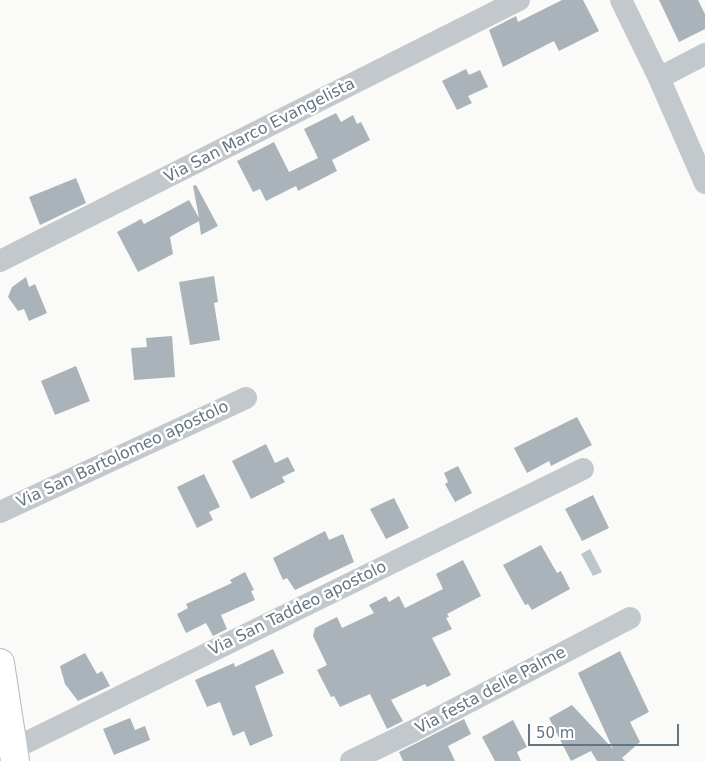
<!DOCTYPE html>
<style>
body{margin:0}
#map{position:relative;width:705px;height:761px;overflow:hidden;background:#fafaf8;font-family:"DejaVu Sans",sans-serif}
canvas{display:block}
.scale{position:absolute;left:528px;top:724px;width:151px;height:22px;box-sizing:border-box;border:2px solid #657683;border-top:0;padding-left:6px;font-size:15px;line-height:18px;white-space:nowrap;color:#657683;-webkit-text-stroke:4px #fff;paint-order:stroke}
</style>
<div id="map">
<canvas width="705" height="761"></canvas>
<div class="scale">50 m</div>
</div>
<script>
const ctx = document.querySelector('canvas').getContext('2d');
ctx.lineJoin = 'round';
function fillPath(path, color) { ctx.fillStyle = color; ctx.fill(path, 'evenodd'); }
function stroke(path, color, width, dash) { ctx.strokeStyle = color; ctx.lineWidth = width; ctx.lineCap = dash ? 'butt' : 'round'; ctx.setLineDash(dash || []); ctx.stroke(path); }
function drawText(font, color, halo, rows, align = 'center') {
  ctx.font = font + ' "DejaVu Sans",sans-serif'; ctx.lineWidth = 5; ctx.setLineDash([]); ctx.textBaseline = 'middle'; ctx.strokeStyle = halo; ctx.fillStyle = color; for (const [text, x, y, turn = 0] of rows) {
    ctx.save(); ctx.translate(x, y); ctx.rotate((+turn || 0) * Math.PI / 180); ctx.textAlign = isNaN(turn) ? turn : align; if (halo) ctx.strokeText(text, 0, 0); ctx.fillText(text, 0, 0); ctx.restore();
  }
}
const water = new Path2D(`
 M590,549L602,572L593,576L581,554Z`);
const building = new Path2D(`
 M562,0H583L599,31L559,51L554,41L503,67L489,30L516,16L518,22Z
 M659,0H698L705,14V29L679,42Z
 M466,69L469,75L480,70L488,87L468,96L472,103L457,110L442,81Z
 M336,113L341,122L353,115L357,124L361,122L370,140L332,160L337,171L298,191L296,186L266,201L260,189L253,192L237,161L274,142L289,172L318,158L304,129Z
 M76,178L86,203L40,225L29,197Z
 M196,185L218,226L201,235L199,221L170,237L173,254L138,272L117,232L141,219L144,224L189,200L199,218L193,186Z
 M214,276L218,302L214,303L220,340L190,345L179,282Z
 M26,277L29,287L35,284L47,313L29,321L24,309L18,311L8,297L12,287Z
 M172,336L175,377L134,380L131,348L147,347L146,338Z
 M76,366L90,401L55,415L41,381Z
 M577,417L592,445L551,466L549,461L527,473L514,448Z
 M266,444L275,463L288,457L295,471L282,477L285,482L251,499L232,461Z
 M458,466L472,493L455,502L445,484L448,482L444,473Z
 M204,474L220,507L209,512L213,520L197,528L177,487Z
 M593,495L609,528L582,541L565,509Z
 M394,498L409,528L386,539L370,509Z
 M325,531L329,540L343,534L354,562L295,590L287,578L283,580L273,558Z
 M541,545L557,573L561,571L570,589L532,610L528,604L525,605L503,565Z
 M463,560L481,596L447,614L449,617L446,618L452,629L432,638L451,675L427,687L425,684L391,700L403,721L387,729L370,694L340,707L334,696L331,697L317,670L327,665L313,636L315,628L337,617L342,628L374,613L369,605L386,596L389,602L399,596L405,608L443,589L436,574Z
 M245,572L254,590L251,591L255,600L221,615L227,629L213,636L206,623L186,633L177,614L188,608L186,604L232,583L230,580Z
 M273,649L284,673L255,686L273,736L250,746L244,731L233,736L220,702L207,707L195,680L234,663L235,667Z
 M620,651L649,712L630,722L640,742L622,758L625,761H597L591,751L571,761L549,718L572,705L613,749L578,673Z
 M85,653L97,674L102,671L110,686L78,701L65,684L60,666Z
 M130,718L135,730L145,726L150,740L114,755L103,729Z
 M464,719L471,734L448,746L455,761H403L399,752Z
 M513,720L527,747L517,752L521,761H495L482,737Z`);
const street = new Path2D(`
 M621,0L659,78L705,183
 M659,78L705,54
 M0,261L519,0
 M0,512L246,398
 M13,749L583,469
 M351,761L413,731L630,618`);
const secondary = new Path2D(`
 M0,663L15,761`);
const streetNames = [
 ["Via San Marco Evangelista",260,131,-27],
 ["Via San Bartolomeo apostolo",123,455,-25],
 ["Via San Taddeo apostolo",298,609,-26],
 ["Via festa delle Palme",491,691,-28]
];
fillPath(water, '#bbc7cb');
fillPath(building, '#aab3b9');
stroke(secondary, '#b3babf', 30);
stroke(street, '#c3c8cc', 22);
stroke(secondary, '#fff', 28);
drawText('16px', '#657683', '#fff', streetNames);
</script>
